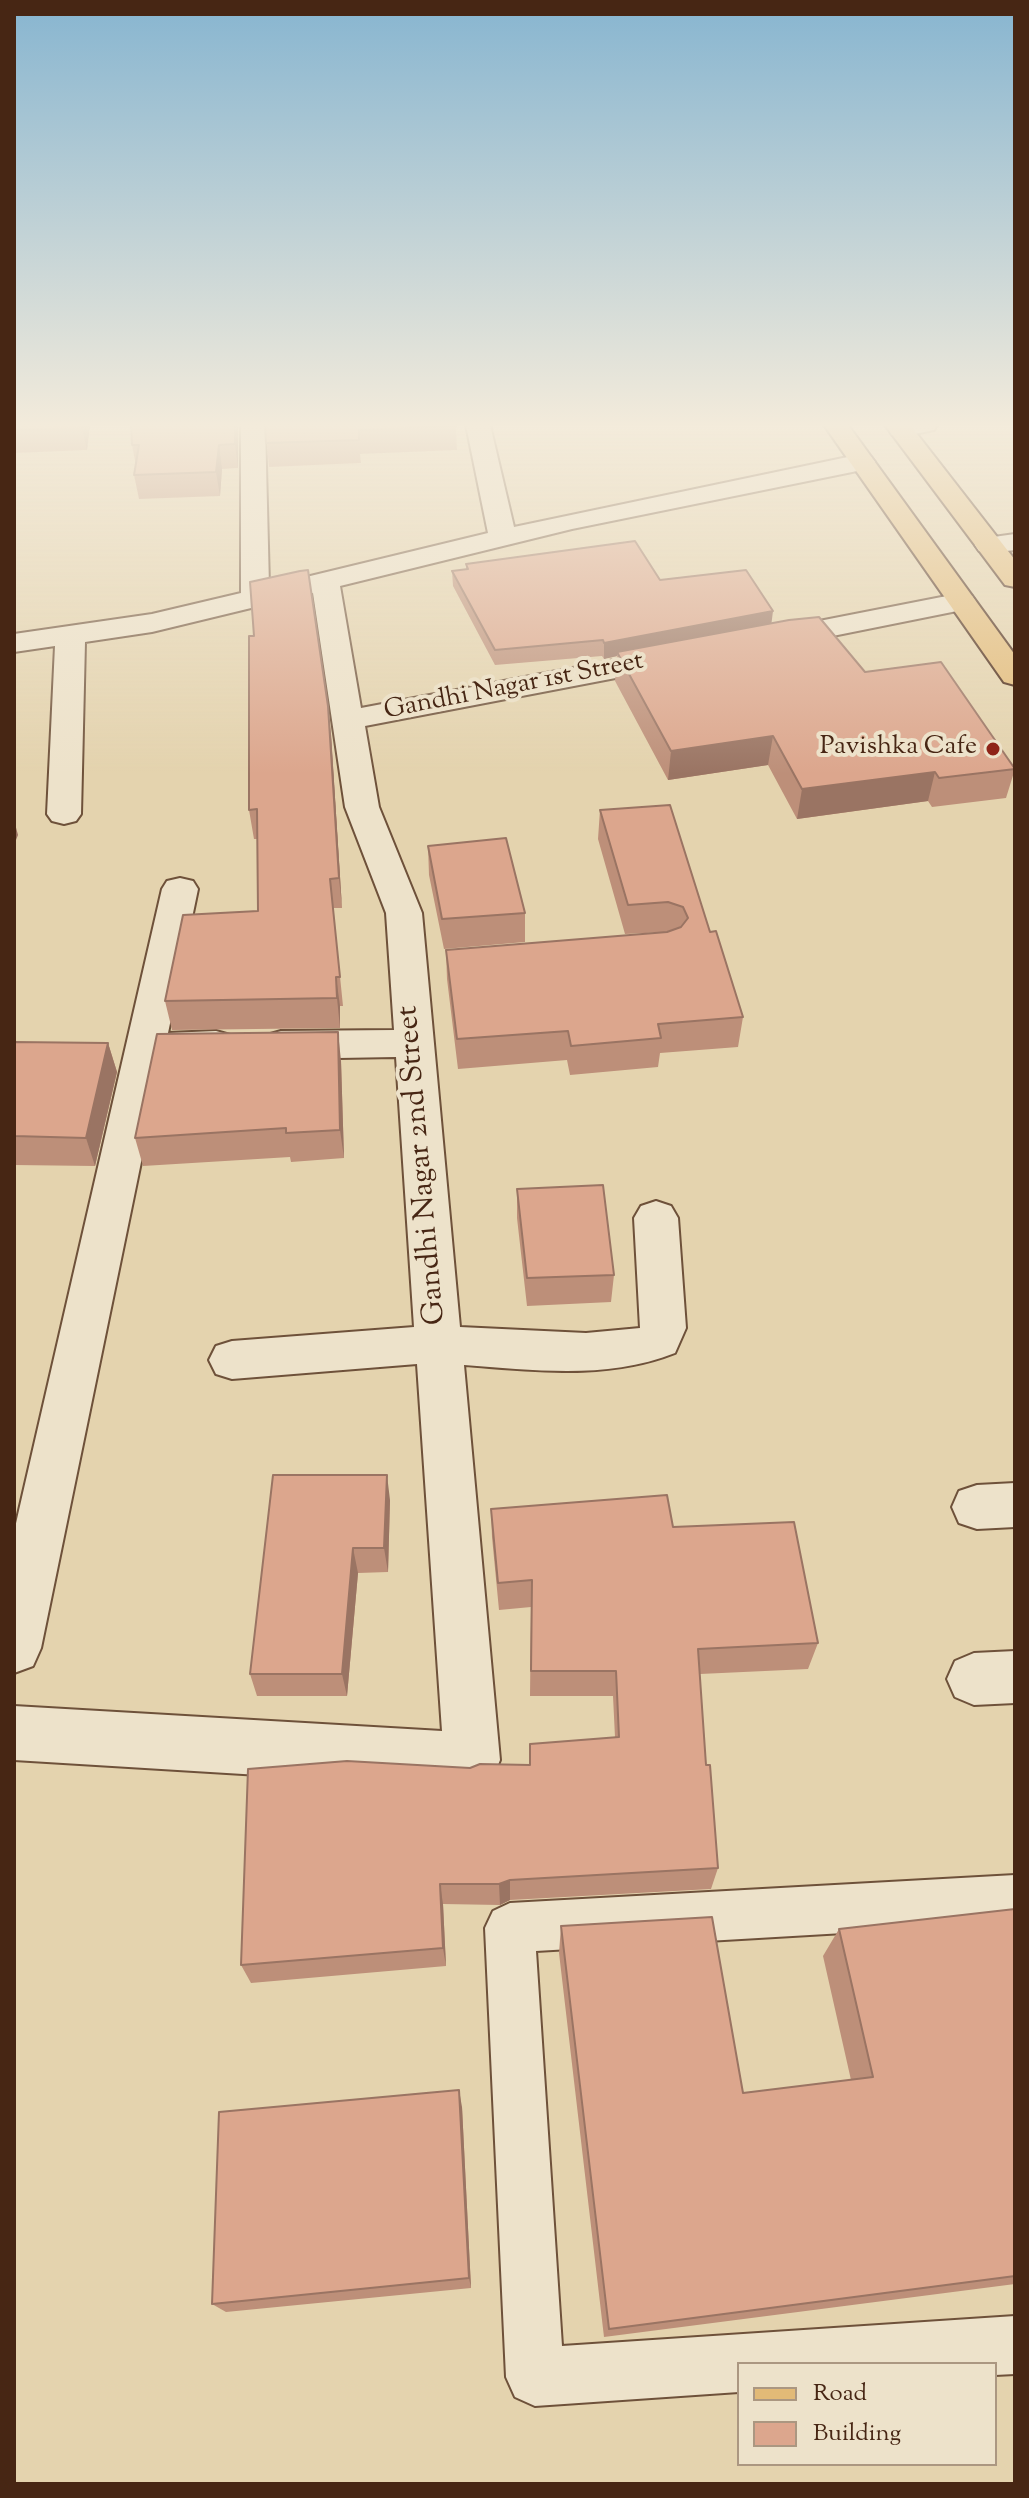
<!DOCTYPE html>
<style>
body{margin:0}
#map{position:relative;width:1029px;height:2498px;overflow:hidden;background:#e4d3ae;font-family:"Sorts Mill Goudy",serif}
canvas{display:block}
.frame{position:absolute;inset:0;border:16px solid #472614;pointer-events:none}
.legend{position:absolute;left:737px;top:2362px;width:260px;height:104px;box-sizing:border-box;background:#ede2ca;border:2px solid #ab9781;margin:0;padding:10px 14px;list-style:none;font-size:24px;color:#472614}
.legend li{display:flex;align-items:center;gap:16px;height:40px}
.legend b{width:40px;border:2px solid #ab9781}
</style>
<div id="map">
<canvas width="1029" height="2498"></canvas>
<div class="frame"></div>
<ul class="legend">
<li><b style="height:10px;background:#e2ba77"></b>Road</li>
<li><b style="height:22px;background:#dca68d"></b>Building</li>
</ul>
</div>
<script>
const ctx = document.querySelector('canvas').getContext('2d');
ctx.lineJoin = 'round';
function stroke(path, color, width, dash) { ctx.strokeStyle = color; ctx.lineWidth = width; ctx.lineCap = dash ? 'butt' : 'round'; ctx.setLineDash(dash || []); ctx.stroke(path); }
function fillPath(path, color) { ctx.fillStyle = color; ctx.fill(path, 'evenodd'); }
function drawText(font, color, halo, rows, align = 'center') {
  ctx.font = font + ' "Sorts Mill Goudy",serif'; ctx.lineWidth = 8; ctx.setLineDash([]); ctx.textBaseline = 'middle'; ctx.strokeStyle = halo; ctx.fillStyle = color; for (const [text, x, y, turn = 0] of rows) {
    ctx.save(); ctx.translate(x, y); ctx.rotate((+turn || 0) * Math.PI / 180); ctx.textAlign = isNaN(turn) ? turn : align; if (halo) ctx.strokeText(text, 0, 0); ctx.fillText(text, 0, 0); ctx.restore();
  }
}
const service = new Path2D(`
 M1015,1875V1923L536,1951L562,2346L1015,2316V2374L995,2375V2364H739V2392L535,2406L515,2397L506,2377L485,1928L493,1911L510,1903Z`);
const minor = new Path2D(`
 M241,425H265L269,586L488,533L466,425H490L514,527L862,454L871,457L875,462L871,467L862,470L572,529L340,586L361,708L673,649L684,652L688,658L684,664L673,667L365,726L379,807L422,913L460,1327L586,1333L640,1328L634,1218L641,1206L656,1201L671,1206L678,1218L686,1328L675,1353C607,1380 535,1370 464,1365L500,1760L492,1780L472,1788L14,1760V1706L442,1731L417,1364L232,1379L216,1374L209,1360L216,1346L232,1341L414,1327L396,1057L281,1059L267,1055L261,1045L267,1035L281,1031L394,1030L386,913L345,807L313,593L152,632L85,642L81,814L76,821L64,824L52,821L47,814L55,646L14,652V634L152,614L241,593Z
 M892,425H937L934,430L901,437L892,435L889,430Z
 M1015,534V550L989,553L979,551L975,545L979,539Z
 M962,593L972,596L976,602L972,608L768,649L758,646L753,640L758,634L768,631Z
 M180,878L193,881L198,889L168,1033L216,1031L230,1035L236,1045L230,1055L216,1059L162,1060L41,1648L33,1666L14,1673V1532L162,889L167,881Z
 M1015,1483V1527L977,1529L959,1523L952,1507L959,1491L977,1485Z
 M1015,1651V1703L974,1705L955,1697L947,1679L955,1661L974,1653Z`);
const primary = new Path2D(`
 M824,425H848L1015,655V685L1004,682Z
 M885,425H910L1015,560V587L1005,585Z`);
const wall = new Path2D(`
 M14,425H90L87,450L14,453Z
 M131,425H238V468L222,469L220,496L139,499L134,475L136,466L132,445Z
 M265,425H464L456,426L457,450L360,454L361,463L269,467Z
 M466,564L660,580L771,623L865,672L1015,769L1006,798L932,807L928,801L797,819L768,765L668,780L615,681L617,656L604,659L602,656L495,665L453,586L452,571L466,569Z
 M254,636L331,734L342,908H333L343,1006H340V1028L172,1030L165,1001L258,911L257,839H254L249,810Z
 M600,810L710,932L743,1017L738,1047L660,1053L658,1067L570,1075L567,1060L458,1069L447,979L446,950L666,932L625,934L598,839Z
 M428,846L525,913V942L444,949L429,875Z
 M14,1042L108,1043L117,1072L95,1166L14,1165Z
 M341,1061L344,1158L291,1162L290,1157L143,1166L135,1138Z
 M517,1189L614,1275L611,1302L527,1306L517,1218Z
 M390,1500L388,1572L358,1573L347,1696H257L250,1674Z
 M491,1509L673,1527L818,1643L808,1669L700,1674L706,1765L718,1868L711,1889L510,1900L500,1905L443,1904L446,1966L251,1983L241,1965L470,1768L530,1765L615,1737L613,1696H530L531,1607L499,1610L492,1537Z
 M1015,1909V2284L604,2337L559,1953L561,1926L743,2093L851,2080L823,1956L839,1929Z
 M462,2107L471,2288L226,2312L212,2304Z`);
const shadedWall = new Path2D(`
 M82,425H90L87,450L82,428Z
 M235,425H238V468L235,444Z
 M219,445L222,469L220,496L216,472Z
 M773,611L771,627L617,652V656L604,659V643Z
 M328,706L331,734L342,908L339,878Z
 M773,736L768,765L668,780L671,751Z
 M935,772L928,801L797,819L802,789Z
 M14,820L18,835L14,845Z
 M336,977L340,1006V1028L337,998Z
 M338,1032L341,1061L344,1158L340,1130Z
 M108,1043L117,1072L95,1166L86,1138Z
 M387,1475L390,1500L388,1572L384,1548Z
 M353,1548L358,1573L347,1696L342,1674Z
 M510,1880V1900L500,1905L499,1884Z
 M440,1884L443,1904L446,1966L443,1948Z
 M459,2090L462,2107L471,2288L469,2278Z`);
const building = new Path2D(`
 M14,425H82V428L14,430Z
 M131,425H235V444L219,445L216,472L134,475L139,445H132Z
 M265,425H456V426L359,430V440L266,443Z
 M635,541L660,580L746,570L773,611L604,643L603,640L495,650L452,571L468,569L466,564Z
 M308,570L328,706L339,878L330,879L340,977H336L337,998L165,1001L183,915L258,911L257,809L249,810V636H254L250,582L300,571Z
 M819,617L865,672L941,662L1015,769L939,778L935,772L802,789L773,736L671,751L617,652L789,620Z
 M670,805L710,932L716,931L743,1017L658,1024L661,1038L571,1046L568,1031L457,1039L446,950L667,932L681,927L688,918L683,907L668,902L628,905L600,810Z
 M506,838L525,913L442,919L428,846Z
 M338,1032L340,1130L286,1133V1128L135,1138L157,1034Z
 M14,1042L108,1043L86,1138L14,1136Z
 M603,1185L614,1275L527,1278L517,1189Z
 M273,1475H387L384,1548H353L342,1674H250Z
 M667,1495L673,1527L794,1522L818,1643L698,1649L706,1765H710L718,1868L510,1880L499,1884H440L443,1948L241,1965L248,1769L347,1761L470,1768L480,1764L530,1765V1744L619,1737L616,1671H531L532,1580L498,1583L491,1509Z
 M1015,1909V2276L609,2329L561,1926L712,1917L743,2093L873,2077L839,1929Z
 M459,2090L469,2278L212,2304L219,2112Z`);
const markers = [
 [993,749,8,"#8f2418"]
];
const farStreetnames = [
 ["Gandhi Nagar 1st Street",514,688,-11]
];
const farPoinames = [
 ["Pavishka Cafe",977,749]
];
const streetNames = [
 ["Gandhi Nagar 2nd Street",424,1165,-95]
];
stroke(service, '#6e513a', 4);
stroke(minor, '#6e513a', 4);
stroke(primary, '#472614', 4);
fillPath(service, '#ede2ca');
fillPath(minor, '#ede2ca');
fillPath(primary, '#e2ba77');
fillPath(wall, '#bd8f79');
fillPath(shadedWall, '#9a7463');
fillPath(building, '#dca68d');
stroke(building, '#9a7463', 2);
const sky = ctx.createLinearGradient(0, 0, 0, 774);
sky.addColorStop(0, '#87b5d0');
sky.addColorStop(0.55, '#f3ebdb');
sky.addColorStop(1, '#f3ebdb00');
ctx.fillStyle = sky;
ctx.fillRect(0, 0, 1029, 774);
for (const [x, y, r, color] of markers) { const dot = new Path2D(); dot.arc(x, y, r, 0, 2 * Math.PI); ctx.fillStyle = color; ctx.fill(dot); stroke(dot, '#ede2ca', 3); }
drawText('26px', '#472614', '#ede2ca', farStreetnames);
drawText('26px', '#472614', '#ede2ca', farPoinames, 'right');
drawText('30px', '#472614', '#ede2ca', streetNames);
</script>
